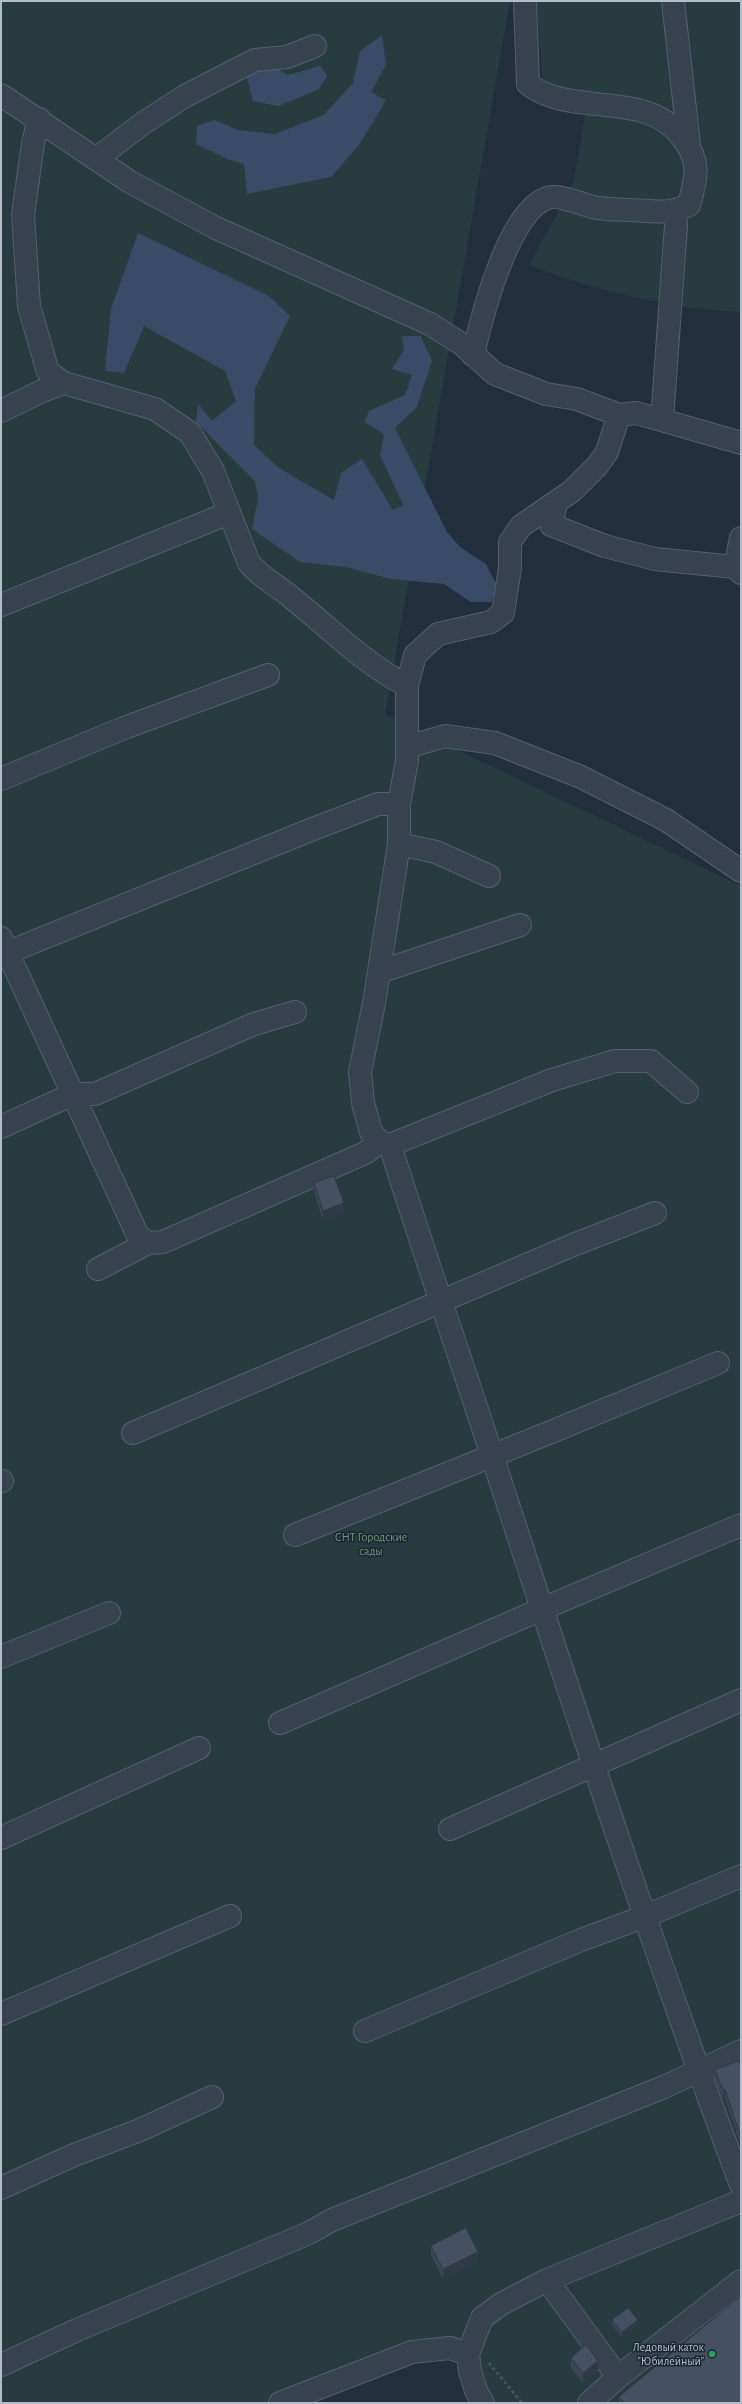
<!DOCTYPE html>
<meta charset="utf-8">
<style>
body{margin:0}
#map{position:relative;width:742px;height:2404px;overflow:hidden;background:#242f3e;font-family:"Alegreya Sans",sans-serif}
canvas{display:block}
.frame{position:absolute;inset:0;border:2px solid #b4bcc9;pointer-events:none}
</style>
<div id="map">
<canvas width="742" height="2404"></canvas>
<div class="frame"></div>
</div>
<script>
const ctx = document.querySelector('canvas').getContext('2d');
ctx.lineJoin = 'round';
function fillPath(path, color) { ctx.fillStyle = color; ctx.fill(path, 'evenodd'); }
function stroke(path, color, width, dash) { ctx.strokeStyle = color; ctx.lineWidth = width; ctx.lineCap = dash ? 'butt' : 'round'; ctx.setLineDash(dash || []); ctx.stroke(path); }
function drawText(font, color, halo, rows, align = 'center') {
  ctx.font = font + ' "Alegreya Sans",sans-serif'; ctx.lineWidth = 3; ctx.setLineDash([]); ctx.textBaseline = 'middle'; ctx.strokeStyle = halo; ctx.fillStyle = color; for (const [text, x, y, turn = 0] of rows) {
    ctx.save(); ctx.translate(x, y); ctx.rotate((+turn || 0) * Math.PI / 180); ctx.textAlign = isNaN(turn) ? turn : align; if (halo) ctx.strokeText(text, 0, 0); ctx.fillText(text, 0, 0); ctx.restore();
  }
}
const green = new Path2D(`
 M1,1H510L385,715L741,886V2403H496L450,2348L280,2403H1Z
 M537,1H741V312C675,310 590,289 529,265L574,182L587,103L543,84Z`);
const water = new Path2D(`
 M382,35L386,65L371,92L386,100L359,145L331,177L247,194L244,164L227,159L196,144L197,126L214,120L238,130L275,134L324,115L353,83L360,51Z
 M269,64L288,75L320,66L327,76L319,89L279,106L253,101L246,74Z
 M138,233L269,296L290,316L255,389L254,445L279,468L334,500L341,473L362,459L393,510L403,505L380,455L384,434L364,422L369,411L405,395L412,375L392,369L404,350L402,336H421L432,361L417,407L395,428L447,532L460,547L486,564L497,586L491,602H471L444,584L391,579L346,567L300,562L252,529L258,499L255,481L196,422L198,404L212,421L236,401L225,371L144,326L124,373L105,371L111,309Z`);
const path = new Path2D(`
 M489,2363L522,2403`);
const minor = new Path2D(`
 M673,1L689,145
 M1,95L130,182L216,228L430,324L463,345L495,374L546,394L577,399L619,415
 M39,119L33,143L23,215L29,306L48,372L64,383L155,409L190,433L213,471L249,563C261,578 277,585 292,598C331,629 362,662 407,686
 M96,159L142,124L185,96L255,60L287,57L315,46
 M473,355C481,320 510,202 552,197C564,196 581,204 593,207C605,210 618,209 630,210C653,211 668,215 689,205C697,176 701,160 681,136C644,89 572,118 528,84L525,1
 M1,411L42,391L64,383
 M662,420L676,225L675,212
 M741,443L651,417L636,413L619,415L607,452L597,466L572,491L521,526L510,542V568L503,613L491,622L438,634L415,655L407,686V761L399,804V844L374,1003L360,1072L363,1103L371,1132L380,1142L390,1145C425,1257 464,1368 500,1480C577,1716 654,1953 741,2185
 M556,503L551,525L605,546L655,559L735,567L741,573
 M735,567L741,538
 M1,605L229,513
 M407,747L445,736L495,743L581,777L666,820L741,871
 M1,779L124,728L268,675
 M399,844L436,852L489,876
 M1,938L138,1236L148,1243L163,1242L365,1153L380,1142
 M1,955L313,829L378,804H399
 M379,972L520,925
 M1,1127L73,1094H95L254,1024L295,1012
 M390,1145L552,1080L615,1061H651L687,1092
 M98,1269L148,1243
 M133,1433L573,1245L655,1213
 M1,1481H2
 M295,1535L551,1432L718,1363
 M1,1657L109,1613
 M280,1723L542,1609L741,1525
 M450,1829L741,1700
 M1,1838L199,1748
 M1,2014L230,1916
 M365,2031L581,1940L646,1916L741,1876
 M1,2188L74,2155L140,2130L212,2097
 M547,2280L618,2377
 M1,2365L77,2330L309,2233L332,2220L664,2087L741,2051
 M280,2403L412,2352L450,2348L468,2354
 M483,2403L476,2391L470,2371L468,2354L482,2318L501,2304L547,2280L741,2201
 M589,2403L618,2377L741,2281`);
const wall = new Path2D(`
 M314,1183L344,1213L323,1220L314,1192Z
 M741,2067V2147L725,2098L723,2099L715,2079V2070Z
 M431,2246L478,2262L443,2279L431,2255Z
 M612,2320L638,2324L622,2337L612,2325Z
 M571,2358L598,2370L583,2383L571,2368Z
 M619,2397L741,2403H619Z`);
const shadedWall = new Path2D(`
 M344,1203V1213L323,1220V1211Z
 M725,2089V2098L723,2099V2090Z
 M478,2252V2262L443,2279V2269Z
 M638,2320V2324L622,2337V2332Z
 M598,2361V2370L583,2383V2373Z`);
const building = new Path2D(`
 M334,1176L344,1203L323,1211L314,1183Z
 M739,2061L741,2067V2138L725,2089L723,2090L715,2070Z
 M466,2228L478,2252L443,2269L431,2246Z
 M741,2296V2403H624L619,2397Z
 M628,2308L638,2320L622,2332L612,2320Z
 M586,2345L598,2361L583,2373L571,2358Z`);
const markers = [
 [712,2354,4,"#2e9e5b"]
];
const parkNames = [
 ["СНТ Городские",371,1537],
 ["сады",371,1551]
];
const poiNames = [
 ["Ледовый каток",704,2347],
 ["\"Юбилейный\"",704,2361]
];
fillPath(green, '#263c3f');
fillPath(water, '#394c67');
stroke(minor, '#565f6c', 24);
stroke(path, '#44595c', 2.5, [3, 3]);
stroke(minor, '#38414e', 22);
fillPath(wall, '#3b4654');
fillPath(shadedWall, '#303945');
fillPath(building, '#455162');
stroke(building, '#303945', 1);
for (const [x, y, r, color] of markers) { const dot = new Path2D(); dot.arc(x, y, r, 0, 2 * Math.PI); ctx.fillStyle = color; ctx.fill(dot); stroke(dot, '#1d2633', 1.5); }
drawText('12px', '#6b9a76', '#1d2633', parkNames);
drawText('12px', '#b4bcc9', '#1d2633', poiNames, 'right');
</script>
